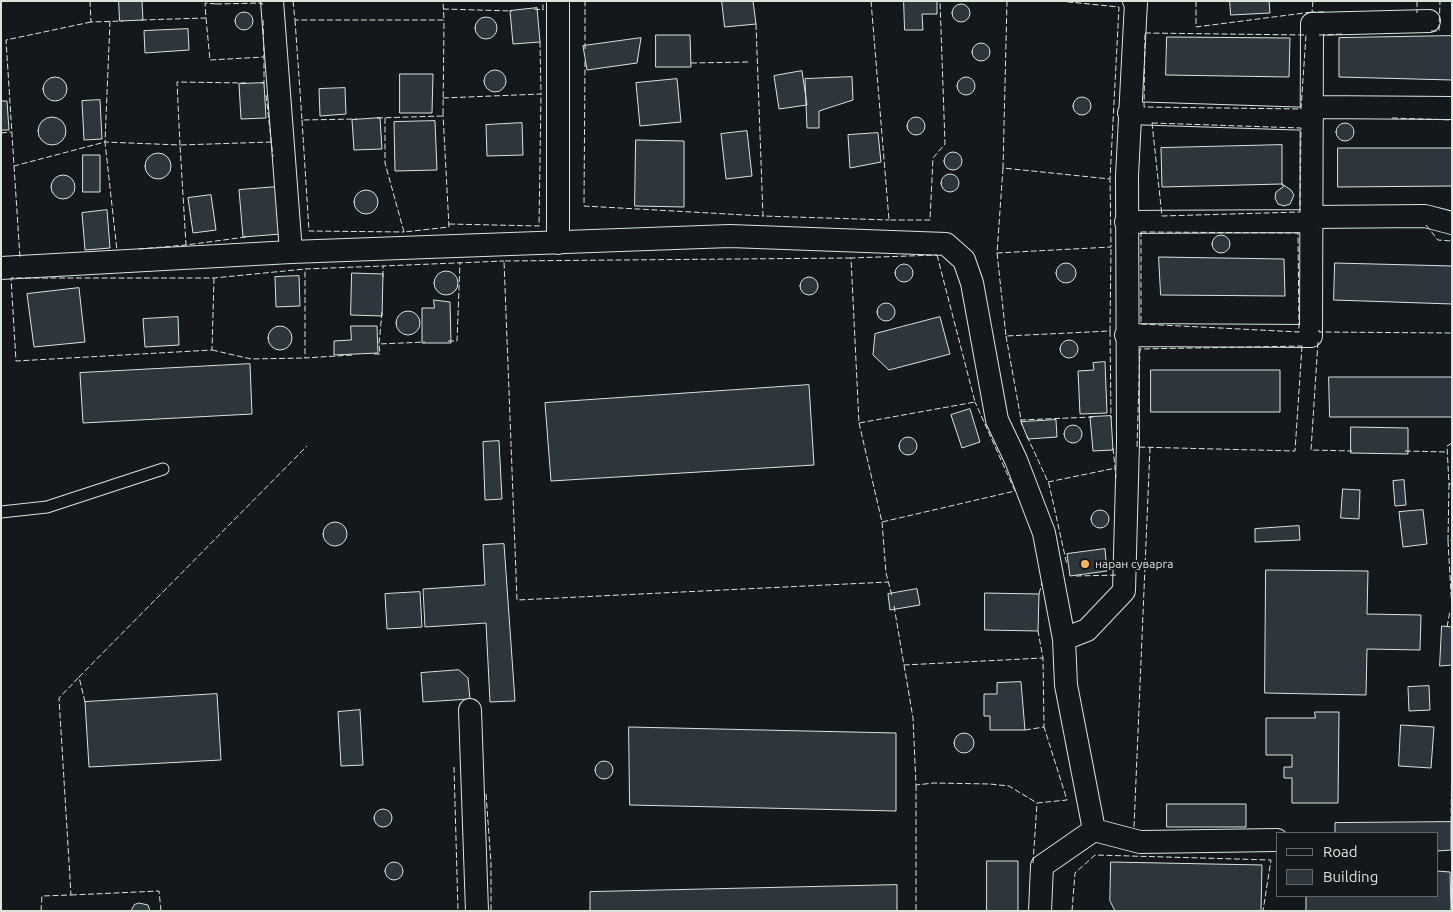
<!DOCTYPE html>
<meta charset="utf-8">
<style>
body{margin:0}
#map{position:relative;width:1453px;height:912px;overflow:hidden;background:#14181c;font-family:Ubuntu,sans-serif}
canvas{display:block}
.frame{position:absolute;inset:0;border:2px solid #d8e6dc;pointer-events:none}
.legend{position:absolute;left:1276px;top:832px;width:162px;height:65px;box-sizing:border-box;background:#14181c;border:1px solid #626a69;margin:0;padding:6px 9px;list-style:none;font-size:15px;color:#d8e6dc}
.legend li{display:flex;align-items:center;gap:10px;height:25px}
.legend b{width:25px;border:1px solid #626a69}
</style>
<div id="map">
<canvas width="1453" height="912"></canvas>
<div class="frame"></div>
<ul class="legend">
<li><b style="height:6px;background:#14181c"></b>Road</li>
<li><b style="height:14px;background:#2c363c"></b>Building</li>
</ul>
</div>
<script>
const ctx = document.querySelector('canvas').getContext('2d');
ctx.lineJoin = 'round';
function fillPath(path, color) { ctx.fillStyle = color; ctx.fill(path, 'evenodd'); }
function stroke(path, color, width, dash) { ctx.strokeStyle = color; ctx.lineWidth = width; ctx.lineCap = dash ? 'butt' : 'round'; ctx.setLineDash(dash || []); ctx.stroke(path); }
function drawText(font, color, halo, rows, align = 'center') {
  ctx.font = font + ' Ubuntu,sans-serif'; ctx.lineWidth = 4; ctx.setLineDash([]); ctx.textBaseline = 'middle'; ctx.strokeStyle = halo; ctx.fillStyle = color; for (const [text, x, y, turn = 0] of rows) {
    ctx.save(); ctx.translate(x, y); ctx.rotate((+turn || 0) * Math.PI / 180); ctx.textAlign = isNaN(turn) ? turn : align; if (halo) ctx.strokeText(text, 0, 0); ctx.fillText(text, 0, 0); ctx.restore();
  }
}
const building = new Path2D(`
 M119,1H142L143,20L120,21Z
 M722,1H753L756,24L725,27Z
 M904,1H937V14H922L923,30H905Z
 M1230,1H1269L1270,13L1231,15Z
 M952 13a9 9 0 1 1 18 0a9 9 0 1 1-18 0Z
 M537,8L540,42L513,44L510,11Z
 M235 21a9 9 0 1 1 18 0a9 9 0 1 1-18 0Z
 M475 28a11 11 0 1 1 22 0a11 11 0 1 1-22 0Z
 M188,29L189,50L145,53L144,31Z
 M656,35H690L691,67H656Z
 M1452,36V80L1339,77V38Z
 M1167,37L1290,38L1289,77L1166,75Z
 M641,38L637,63L587,70L583,46Z
 M972 52a9 9 0 1 1 18 0a9 9 0 1 1-18 0Z
 M484 81a11 11 0 1 1 22 0a11 11 0 1 1-22 0Z
 M802,71L807,105L779,109L774,76Z
 M400,74H433L432,113H400Z
 M957 86a9 9 0 1 1 18 0a9 9 0 1 1-18 0Z
 M43 89a12 12 0 1 1 24 0a12 12 0 1 1-24 0Z
 M852,77L853,100L819,111V128H807L805,79Z
 M677,79L681,122L640,126L636,83Z
 M264,83L266,118L241,119L239,84Z
 M345,88L346,114L320,116L319,89Z
 M1073 106a9 9 0 1 1 18 0a9 9 0 1 1-18 0Z
 M100,100L102,139L84,140L82,101Z
 M1,101H7L9,130H1Z
 M907 126a9 9 0 1 1 18 0a9 9 0 1 1-18 0Z
 M38 131a14 14 0 1 1 28 0a14 14 0 1 1-28 0Z
 M380,118L382,149L354,150L352,120Z
 M435,121L437,170L395,171L394,122Z
 M1336 132a9 9 0 1 1 18 0a9 9 0 1 1-18 0Z
 M522,123L523,155L487,156L486,125Z
 M747,131L752,176L726,179L721,134Z
 M878,133L881,162L850,168L848,135Z
 M636,140L684,141V207L635,206Z
 M1282,145V184L1162,187L1161,148Z
 M1338,148H1452V186L1338,187Z
 M944 161a9 9 0 1 1 18 0a9 9 0 1 1-18 0Z
 M145 166a13 13 0 1 1 26 0a13 13 0 1 1-26 0Z
 M83,155H100V192H83Z
 M941 183a9 9 0 1 1 18 0a9 9 0 1 1-18 0Z
 M51 187a12 12 0 1 1 24 0a12 12 0 1 1-24 0Z
 M1282,184L1291,190L1294,195L1290,204L1284,206L1278,204L1275,198L1276,192L1283,187Z
 M277,187L281,234L243,237L239,190Z
 M354 202a12 12 0 1 1 24 0a12 12 0 1 1-24 0Z
 M211,195L216,230L193,233L188,198Z
 M107,210L110,248L85,250L82,213Z
 M1212 244a9 9 0 1 1 18 0a9 9 0 1 1-18 0Z
 M1159,257L1284,259L1285,296L1161,295Z
 M1335,263L1452,266V304L1334,300Z
 M1056 273a10 10 0 1 1 20 0a10 10 0 1 1-20 0Z
 M895 273a9 9 0 1 1 18 0a9 9 0 1 1-18 0Z
 M434 283a12 12 0 1 1 24 0a12 12 0 1 1-24 0Z
 M352,273L383,274L382,316L351,315Z
 M299,276L300,306L276,307L275,277Z
 M800 286a9 9 0 1 1 18 0a9 9 0 1 1-18 0Z
 M79,288L85,342L34,347L27,294Z
 M434,300L450,302L451,343H422V308H434Z
 M877 312a9 9 0 1 1 18 0a9 9 0 1 1-18 0Z
 M396 323a12 12 0 1 1 24 0a12 12 0 1 1-24 0Z
 M178,317L179,345L145,347L143,319Z
 M940,317L950,354L889,370L873,355L875,334Z
 M268 338a12 12 0 1 1 24 0a12 12 0 1 1-24 0Z
 M351,326H377L378,353L334,355V341L351,340Z
 M1060 349a9 9 0 1 1 18 0a9 9 0 1 1-18 0Z
 M1105,362L1107,413L1080,414L1078,371L1094,370L1093,363Z
 M250,364L252,414L83,423L80,373Z
 M1151,370H1280V412H1151Z
 M1329,377H1452V417H1330Z
 M809,385L814,465L551,481L545,403Z
 M970,409L980,442L962,448L951,415Z
 M1111,416L1113,450L1093,451L1090,417Z
 M1056,420L1057,437L1028,439L1021,422Z
 M1064 434a9 9 0 1 1 18 0a9 9 0 1 1-18 0Z
 M1351,427L1408,428V454L1351,453Z
 M899 446a9 9 0 1 1 18 0a9 9 0 1 1-18 0Z
 M499,441L502,499L485,500L483,442Z
 M1404,480L1406,505L1395,506L1393,481Z
 M1343,489L1360,490L1359,519L1341,518Z
 M1091 519a9 9 0 1 1 18 0a9 9 0 1 1-18 0Z
 M1423,510L1427,544L1403,547L1399,512Z
 M323 534a12 12 0 1 1 24 0a12 12 0 1 1-24 0Z
 M1299,526L1300,540L1255,542V529Z
 M504,544L515,701L490,702L486,623L425,627L423,589L485,585L483,545Z
 M1105,549L1107,571L1070,576L1067,554Z
 M1266,570L1368,571L1367,614L1421,615L1420,650L1367,649L1366,695L1265,693Z
 M917,589L920,605L890,610L888,594Z
 M420,592L422,627L387,629L385,594Z
 M985,593L1039,594L1038,631L985,630Z
 M1442,626L1452,627V665L1440,666Z
 M459,670L468,678L470,699L423,702L421,673Z
 M1021,682L1025,730H990V716H984V694H997V683Z
 M1429,686L1430,710L1409,711L1408,687Z
 M217,694L221,760L89,767L85,702Z
 M360,710L363,765L341,766L338,712Z
 M1315,712H1339L1338,803H1292V778H1284V767H1292V755H1266V718H1315Z
 M1401,725L1434,727L1431,768L1399,766Z
 M629,727L896,733V811L630,805Z
 M954 743a10 10 0 1 1 20 0a10 10 0 1 1-20 0Z
 M595 770a9 9 0 1 1 18 0a9 9 0 1 1-18 0Z
 M1167,804H1246V827H1167Z
 M374 818a9 9 0 1 1 18 0a9 9 0 1 1-18 0Z
 M1451,822V850L1437,851V833H1335V823Z
 M987,861H1018V911H987Z
 M385 871a9 9 0 1 1 18 0a9 9 0 1 1-18 0Z
 M1111,862L1262,865L1261,911H1115L1110,901Z
 M1437,871L1450,872L1451,911H1306V896H1437Z
 M897,885V911H590V892Z
 M139,903L148,905L150,911H131L134,905Z`);
const lane = new Path2D(`
 M1,512L47,507L163,469`);
const street = new Path2D(`
 M272,1L291,252
 M1312,107L1452,108
 M1129,113L1312,119
 M1312,217L1425,216L1452,223
 M1126,222L1312,221
 M558,243V1
 M1,268L291,252L730,236L946,244L964,260L972,283L997,420L1016,460L1044,533L1064,639L1066,685L1094,830L1140,842L1277,840
 M1126,335L1311,336L1312,24L1429,21
 M1064,639L1087,630L1124,591L1128,443L1127,176L1136,2L1134,1
 M470,710L477,911
 M1040,911L1042,866L1094,830`);
const fence = new Path2D(`
 M90,1L91,22L123,21
 M293,1L295,20H444L443,1
 M760,1H775
 M871,1L889,220H930L933,158L945,144L940,1
 M1007,1L1003,168L1110,179L1119,7L1059,1
 M1196,1V27L1312,12
 M1313,1L1312,12H1326
 M1417,1V13
 M216,4L262,3V5
 M443,9L512,11
 M534,9L543,10V1
 M206,18L210,60L264,57V83H261
 M141,20L206,18L205,3L216,4L217,1
 M263,20L264,57
 M295,20L302,120L357,119
 M110,21L105,142L180,145L177,82L246,83
 M91,22L6,40L14,166L105,142L117,251
 M756,24L763,216L889,220
 M1431,31H1439L1440,1
 M1145,33L1306,35L1301,109L1144,107Z
 M1319,35L1344,34
 M585,49V1
 M585,61L584,206L763,216
 M691,63L749,62
 M266,95L273,157
 M443,98L541,94L540,42
 M377,118L443,116L444,20
 M385,118V163L404,232L449,227L443,114
 M1392,118L1452,120
 M302,120L309,231L404,232
 M1152,123L1301,128L1300,212L1162,216Z
 M1,133L11,132
 M14,166L20,258
 M1003,168L997,253L1111,247L1110,179
 M449,224L539,226L541,94
 M1426,225L1438,240L1452,241
 M1141,232L1298,233L1299,332L1141,324Z
 M246,237L186,245L180,145L271,142
 M139,249L186,245
 M997,253L1006,336L1110,331L1111,247
 M937,255L975,402L859,423L851,258Z
 M851,258L504,261L517,600L888,582
 M383,277V266L504,261
 M214,278L212,350L16,361L11,278H214L305,269
 M382,312L379,344L425,342
 M1319,330V332L1452,333
 M1110,331L1111,418
 M1006,336L1022,425
 M448,341H457L460,262
 M1318,342L1311,450L1352,451
 M1302,346L1295,451L1137,447L1140,349Z
 M212,350L251,359L305,358
 M374,354H380L379,344
 M352,355L305,358V269L383,266
 M1020,420L1093,417
 M859,423L882,522L1015,491L975,402
 M1027,436L1049,484L1067,565
 M1452,443L1447,446L1449,484H1452
 M1113,448L1116,478
 M1405,451L1447,452
 M1048,482L1116,468
 M1449,484L1448,541L1452,540
 M882,522L886,573L892,596
 M1448,541L1452,611
 M1076,576L1118,575
 M1039,594L1042,583
 M894,606L904,665L1043,658
 M1447,627L1450,611
 M904,665L913,718L916,785L934,783L990,784L1009,786L1037,803L1067,800L1044,727
 M85,702L79,677L307,446
 M1025,730L1044,727L1043,658L1038,631
 M454,767L458,911
 M916,785V911
 M486,794L491,863V911
 M1451,822L1452,742
 M1134,827L1150,448
 M1033,863L1037,803
 M71,895L159,891L161,911
 M41,911L42,896L71,895L59,698L79,677
 M1072,911L1075,873L1095,855L1271,860L1263,911`);
const markers = [
 [1085,564,5,"#ffb74d"]
];
const poiNames = [
 ["наран суварга",1095,564]
];
fillPath(building, '#2c363c');
stroke(building, '#d8e6dc', 1);
stroke(lane, '#d8e6dc', 13);
stroke(street, '#d8e6dc', 24);
stroke(lane, '#14181c', 11);
stroke(street, '#14181c', 22);
stroke(fence, '#d8e6dc', 1, [6, 2.5]);
for (const [x, y, r, color] of markers) { const dot = new Path2D(); dot.arc(x, y, r, 0, 2 * Math.PI); ctx.fillStyle = color; ctx.fill(dot); stroke(dot, '#14181c', 2); }
drawText('12px', '#d8e6dc', '#14181c', poiNames, 'left');
</script>
